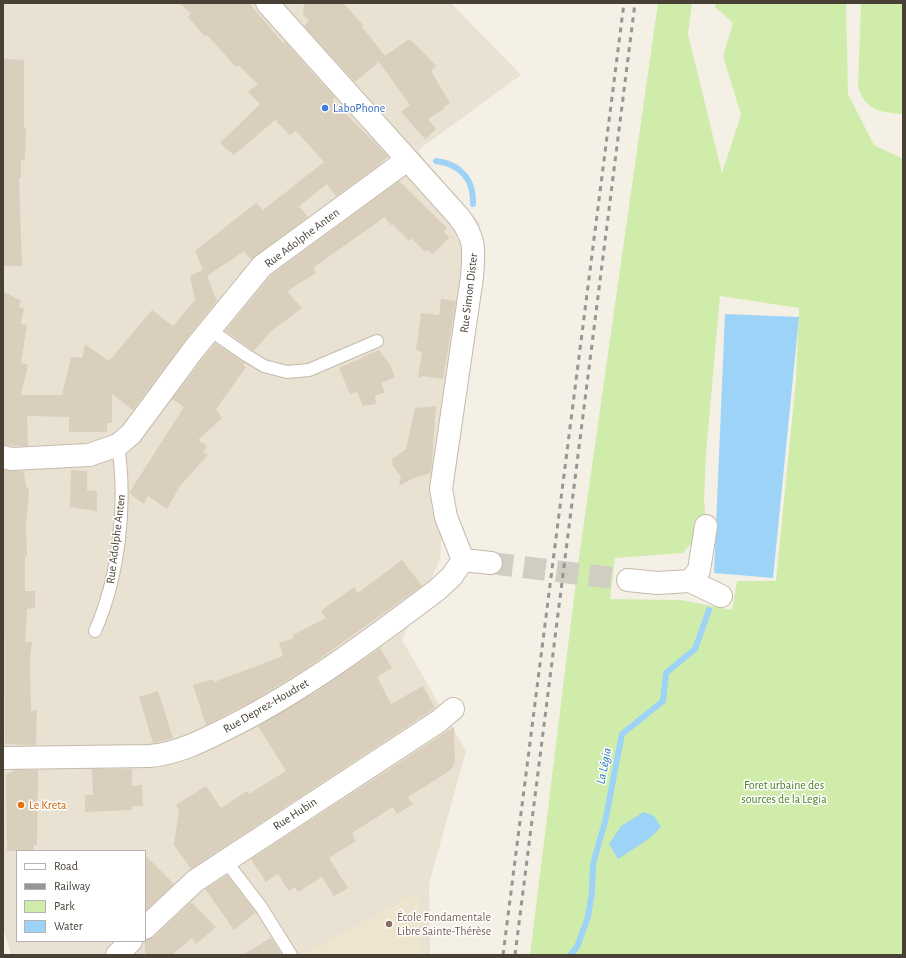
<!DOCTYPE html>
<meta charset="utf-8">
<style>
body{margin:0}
#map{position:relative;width:906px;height:958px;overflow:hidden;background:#f4f0e6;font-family:"Alegreya Sans",sans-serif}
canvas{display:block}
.frame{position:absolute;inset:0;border:4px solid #484034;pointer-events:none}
.legend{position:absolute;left:16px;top:850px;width:130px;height:92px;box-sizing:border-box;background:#fff;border:1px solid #b6b3ae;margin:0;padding:5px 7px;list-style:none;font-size:12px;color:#484034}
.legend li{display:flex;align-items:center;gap:8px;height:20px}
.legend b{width:20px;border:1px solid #b6b3ae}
</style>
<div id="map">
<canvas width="906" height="958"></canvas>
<div class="frame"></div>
<ul class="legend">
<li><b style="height:5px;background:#fff"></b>Road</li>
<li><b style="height:5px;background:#969696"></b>Railway</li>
<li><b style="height:11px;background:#d0ecab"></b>Park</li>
<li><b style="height:11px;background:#9dd3f7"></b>Water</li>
</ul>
</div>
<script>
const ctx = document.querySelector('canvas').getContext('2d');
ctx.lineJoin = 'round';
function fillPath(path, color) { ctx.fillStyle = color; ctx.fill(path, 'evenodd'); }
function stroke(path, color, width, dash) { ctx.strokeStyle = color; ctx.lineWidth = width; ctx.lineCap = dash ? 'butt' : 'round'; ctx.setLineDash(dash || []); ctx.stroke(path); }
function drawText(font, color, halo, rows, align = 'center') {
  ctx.font = font + ' "Alegreya Sans",sans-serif'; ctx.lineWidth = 3; ctx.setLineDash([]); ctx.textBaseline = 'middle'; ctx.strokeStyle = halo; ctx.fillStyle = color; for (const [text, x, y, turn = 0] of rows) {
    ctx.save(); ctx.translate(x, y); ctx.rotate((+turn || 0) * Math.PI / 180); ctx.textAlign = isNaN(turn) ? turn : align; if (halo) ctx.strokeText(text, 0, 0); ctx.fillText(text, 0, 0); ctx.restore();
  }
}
const residential = new Path2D(`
 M3,3H451L521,75L418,150L423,158L480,223L451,390L440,560L402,640L466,751L429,884L430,955H11L3,925ZM17,851H145V941H17Z`);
const education = new Path2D(`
 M418,893L421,955H300H301Z`);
const green = new Path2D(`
 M658,3H692L688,34L722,173L741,115L723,56L733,23L715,7L716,3H846L848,94L874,145L903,159V955H530L579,557ZM720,296L799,308L796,380L776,581H737L732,610L681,600L610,599L615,558L683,553L706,526L704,500L706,454Z
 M861,3H903V114C882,113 864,110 858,86Z`);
const water = new Path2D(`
 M725,314L799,317L773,578L714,573Z
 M644,812L654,816L661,827L650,838L618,859L609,844L621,826Z`);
const stream = new Path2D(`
 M436,161C461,164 474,180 473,204
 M570,955L577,947L588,917L592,892L593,864L605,822L622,734L663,701L666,673L695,649L709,610`);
const building = new Path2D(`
 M180,3H249L283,43L285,42L335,98L332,100L388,156L378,166L336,196L327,184L299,206L308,217L251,260L244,251L207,276L217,301L184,342L133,410L112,394V423H107V432H69V417L27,416L28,446L3,445V291L21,301L19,306L24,309L21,324L27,325L21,363L28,365L21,395H62L71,357L82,358L85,344L109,361L152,310L173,326L195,300L190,276L203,270L195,251L256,203L263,210L324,162L296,131L290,135L275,120L234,155L220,143L260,104L248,92L258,84L238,65L236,67L207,35L205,37L188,17L191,14Z
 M304,3H343L363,25L362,27L385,56L409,39L421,50L436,66L431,71L450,103L444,107L445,108L428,119L436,129L425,139L401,112L410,105L379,62L355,82L304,26L309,21L303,14Z
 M3,59L24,60V127L26,128L25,160H21V178H19L22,266H3Z
 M399,181L447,228L444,232L449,238L433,254L427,250L424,251L411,238L409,241L392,224L391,226L385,217L313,268L316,273L287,291L302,308L270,332L254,351L225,331L271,275Z
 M441,299L456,301L443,379L422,376L418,378L422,352L416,350L421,313L439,315Z
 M215,343L245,363L243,365L246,367L216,409L222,418L198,440L207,446L203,452L208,455L180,486L167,509L148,496L144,504L129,493L184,407L172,399Z
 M379,350L390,365L395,377L381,383L385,392L375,396L376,404L363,406L357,392L350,394L339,368Z
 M436,406L431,473L414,478L399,486L401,477L391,463L393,461L392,459L406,449V450L415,408Z
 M3,470L24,471L26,487H28L29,491L26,526L27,557H25V591H35V608L27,609L25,642H32L30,658L31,711L37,710L36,745L5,744Z
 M71,470L87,471V490L97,491V511L70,507Z
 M402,560L422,586L305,669L253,701L206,725L193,685L213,679L214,682L283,656L279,643L294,638L293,635L326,618L321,611L354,587L358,593Z
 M380,648L392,668L377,677L391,704L423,686L435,708L191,869L174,845L179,810L176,805L206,786L221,808L247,791L249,794L286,771L258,726L319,690Z
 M158,691L173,738L153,743L139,697Z
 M454,727L455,762L451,770L408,797L413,804L397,814L393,807L352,833L356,841L329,858L348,888L334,896L322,877L298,892L295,887L289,891L278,874L266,882L251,859Z
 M92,769H132V786L142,785L143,806H132V810L85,812V795H93Z
 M14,770H38L37,845H34L33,851H7L6,775Z
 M145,855L174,884L145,911Z
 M227,875L256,912L234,930L205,889Z
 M191,902L216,927L196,944L192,938L172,955H145V940L154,937Z
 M271,938L282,955H242Z`);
const streetTunnel = new Path2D(`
 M491,563L628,580`);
const lane = new Path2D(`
 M210,330L246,355L264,366L287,372L309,370L377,341
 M95,631C119,577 127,504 118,445
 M225,860L261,907L291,955`);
const street = new Path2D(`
 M267,3L459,217C476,239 474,250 472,277L441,489L446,517L463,560
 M3,457L12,459L89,455L118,445L131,434L194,349L262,266L407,160
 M463,560L491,563
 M628,580L657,583L690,581L699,570L706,526
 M690,581L721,596
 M3,758L150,756C180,753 206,739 232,726C305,689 372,639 437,590L452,576L463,560
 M145,928L195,881L439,721L453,709
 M117,955L131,941`);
const rail = new Path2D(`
 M503,955L624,3
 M515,955L635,3`);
const markers = [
 [325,108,4,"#3f7fe0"],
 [21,805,4,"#e8710a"],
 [389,924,4,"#8d6e63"]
];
const shopNames = [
 ["LaboPhone",333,108]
];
const streetNames = [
 ["Rue Adolphe Anten",302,238,-37],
 ["Rue Simon Dister",469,293,-83],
 ["Rue Adolphe Anten",116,539,-83],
 ["Rue Deprez-Houdret",266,706,-30],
 ["Rue Hubin",295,814,-33]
];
const parkNames = [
 ["Foret urbaine des",784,785],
 ["sources de la Legia",784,799]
];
const foodNames = [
 ["Le Kreta",29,805]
];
const educationNames = [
 ["École Fondamentale",397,917],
 ["Libre Sainte-Thérèse",397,931]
];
const waterNames = [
 ["La Légia",604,766,-79]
];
fillPath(residential, '#e9e2d3');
fillPath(education, '#efe5ce');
fillPath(green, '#d0ecab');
fillPath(water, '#9dd3f7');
stroke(stream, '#9dd3f7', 6);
fillPath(building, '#dacebd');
stroke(streetTunnel, '#d2cdc2', 22, [22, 11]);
stroke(lane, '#c4baaa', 14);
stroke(street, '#c4baaa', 24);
stroke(lane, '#fff', 12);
stroke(street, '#fff', 22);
stroke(rail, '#969696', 3, [5, 5]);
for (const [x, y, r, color] of markers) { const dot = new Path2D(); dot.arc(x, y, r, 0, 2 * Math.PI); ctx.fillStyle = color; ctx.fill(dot); stroke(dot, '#fff', 1.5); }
drawText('12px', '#366cbe', '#fff', shopNames, 'left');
drawText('12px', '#484034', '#fff', streetNames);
drawText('12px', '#477f22', '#fff', parkNames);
drawText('12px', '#c56008', '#fff', foodNames, 'left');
drawText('12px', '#785e54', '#fff', educationNames, 'left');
drawText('italic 13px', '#237ab4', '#fff', waterNames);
</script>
